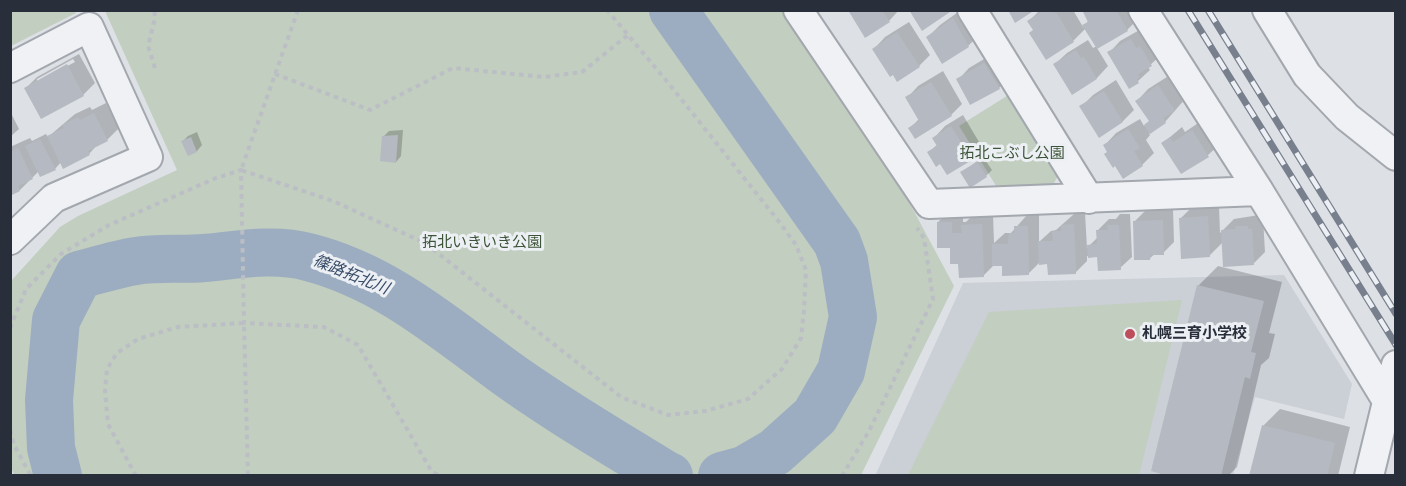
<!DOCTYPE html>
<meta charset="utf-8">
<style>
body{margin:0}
#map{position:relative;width:1406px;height:486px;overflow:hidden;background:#dde0e5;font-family:Arial,sans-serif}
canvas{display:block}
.frame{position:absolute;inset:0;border:12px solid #282e3a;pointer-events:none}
</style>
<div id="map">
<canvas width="1406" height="486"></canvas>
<div class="frame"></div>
</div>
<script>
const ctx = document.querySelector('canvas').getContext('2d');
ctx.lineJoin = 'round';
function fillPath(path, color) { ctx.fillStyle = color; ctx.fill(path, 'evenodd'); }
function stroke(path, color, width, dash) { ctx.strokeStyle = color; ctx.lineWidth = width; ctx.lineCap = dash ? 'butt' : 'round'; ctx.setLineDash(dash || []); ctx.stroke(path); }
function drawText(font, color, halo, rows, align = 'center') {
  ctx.font = font + ' Arial,"Noto Sans JP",sans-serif'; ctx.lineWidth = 6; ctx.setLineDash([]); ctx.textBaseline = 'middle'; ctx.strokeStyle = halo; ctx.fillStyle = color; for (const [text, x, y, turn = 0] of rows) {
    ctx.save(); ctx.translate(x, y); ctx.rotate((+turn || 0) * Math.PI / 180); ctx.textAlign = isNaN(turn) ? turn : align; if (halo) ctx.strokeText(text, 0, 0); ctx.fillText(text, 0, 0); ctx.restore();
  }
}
const built = new Path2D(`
 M1284,275L1352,384L1344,419L1255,397L1233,475L875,476L963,283Z`);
const green = new Path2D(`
 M11,10H75L76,13L11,46Z
 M105,11H782L811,50L902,189L954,286L861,475L15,476L11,468V281L60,227L78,216L177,170Z
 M1010,94L1060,172L1050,190L998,189L959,126Z
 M1182,300L1139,475H908L989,312Z`);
const shadow = new Path2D(`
 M850,10H899L889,21Z
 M961,10L980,34L968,46L943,62L928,37L940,25Z
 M1040,10H1073L1083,27L1089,20L1083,10H1134L1139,18L1127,30L1097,48L1108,66L1097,78L1073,93L1055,64L1067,53L1088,40L1093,48L1097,46L1086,28L1073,41L1034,30L1029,21Z
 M909,22L930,55L919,66L874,49L885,37Z
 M1143,28L1162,54L1148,67L1150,70L1138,81L1129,87L1109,53L1120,41Z
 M996,52L1010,77L999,88L958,80L969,68Z
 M79,54L95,83L83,95L26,88L37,77ZM73,59L75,62L37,82V79Z
 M943,71L962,104L951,115L910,128L920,118L907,98L918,86Z
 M1170,75L1186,98L1165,122L1149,133L1150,135L1146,140L1154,153L1142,165L1124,176L1105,145L1116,133L1140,119L1144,126L1150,121L1137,101L1148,89Z
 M1116,80L1134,110L1123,121L1099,135L1081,107L1093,95Z
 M106,103L119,128L107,140L99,143L89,154L61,162L55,169L39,171L20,190L10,194V147L30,138L32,141L46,134L48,137L75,114L90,107L92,110Z
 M10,111L19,129L10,137Z
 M963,115L982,147L971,158L941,162L929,152L938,144L934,138L945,126Z
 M1204,119L1220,144L1208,155L1182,172L1163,143L1182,127L1185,132Z
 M403,130L401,156L396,162L383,137L389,131Z
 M197,132L202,145L197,151L188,154L183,141L188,136Z
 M983,157L992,170L986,176L962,172Z
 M1219,206L1220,233L1234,219L1259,215L1263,218L1265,252L1253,264L1223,242L1209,256L1180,219L1192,207Z
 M1173,209L1174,242L1163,253L1155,254L1150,258L1134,222L1146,210Z
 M950,211H963V222H966L974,214H993L994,243L1005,233H1011L1027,215H1039V242L1051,231L1056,230L1074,214L1085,213L1087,248L1098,237L1097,231L1109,219H1116L1120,214H1130L1132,257L1120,268L1099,256H1087V261L1076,272L1049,263H1039L1028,274L1003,265H994L983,276L960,263L938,222Z
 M1218,266L1282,282L1269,333L1275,334L1269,358L1261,365L1237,467L1228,476H1175L1198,286Z
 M1280,409L1350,427L1338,476H1251L1264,425Z`);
const river = new Path2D(`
 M673,10L837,242L844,261L853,317L841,371L815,416L775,452L744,470L722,476
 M58,476L51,448L49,400L56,320L79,275C98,270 117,264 136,261C158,257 182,260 204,258C237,255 274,248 308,257C383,276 441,325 502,370C554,408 611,441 666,475L669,476`);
const building = new Path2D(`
 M848,10H882L890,22L865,38Z
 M909,10H949L950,12L922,31Z
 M1008,10H1035L1015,23Z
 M1044,10H1052L1054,13L1056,12L1074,42L1046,60L1029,33L1033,30L1027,21Z
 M1082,10H1116L1128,31L1097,49L1082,25L1088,22Z
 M953,18L969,47L942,64L926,37Z
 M897,32L920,67L897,82L893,75L890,77L872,49Z
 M1131,39L1136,48L1140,46L1152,66L1138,74L1140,77L1137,79L1139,83L1129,89L1107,52Z
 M1076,50L1081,58L1084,57L1097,79L1072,95L1053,64Z
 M984,63L1000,89L970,105L956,79Z
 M67,64L84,96L41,119L24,88Z
 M931,82L952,116L915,139L908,128L919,121L905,97Z
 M1158,85L1175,111L1163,118L1166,123L1150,134L1144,125L1149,121L1135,101Z
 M1104,91L1123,122L1099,138L1079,106Z
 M94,113L108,141L88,151L90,155L63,169L47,136L64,128L62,125L78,117L80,120Z
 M951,126L972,160L947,175L940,164L936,167L927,152L937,146L932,138Z
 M1128,129L1140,148L1134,151L1143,166L1123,179L1115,166L1113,168L1104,154L1107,152L1103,145Z
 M1192,130L1209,157L1181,174L1161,143L1170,137L1173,142Z
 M398,135L396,163L380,161L382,136Z
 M191,137L197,152L188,156L181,141Z
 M40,139L56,170L40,177L25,146Z
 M18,148L33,179L18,186L20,191L10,196V152Z
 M977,162L987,177L970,188L960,172Z
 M1208,216L1210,257L1181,259L1179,218Z
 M1163,220L1164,255H1151L1150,260H1134L1133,221Z
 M937,222H952V233H962L961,225L982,224L984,277L959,278L958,264H950V248H937Z
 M1074,224L1076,274L1048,275L1047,264L1039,265L1038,241H1053L1052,231H1061V225Z
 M1107,225H1119L1121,270L1098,271L1097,257L1088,258L1087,245L1097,244L1096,230H1108Z
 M1014,226H1028L1029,275L1002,276V266H992V244H1008L1009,233H1014Z
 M1235,226H1248V229H1252L1254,265L1223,267L1221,230L1236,229Z
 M1197,285L1264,301L1251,352L1256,353L1250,379L1245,377L1221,476H1168L1151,471Z
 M1262,425L1335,443L1327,476H1249Z`);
const path = new Path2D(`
 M298,10L241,170L333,201L425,243L621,397L668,415L705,411L748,399L782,369L801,338L804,311L806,270L796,245L780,223L670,85L607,10
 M155,68L148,46L154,22L155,10
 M275,74L370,110L453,68L544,77L582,72L628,35
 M10,328L26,289L61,254L109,225L216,178L241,170L244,323L324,327L358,345L432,472L442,476
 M10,430L14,445L31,476
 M136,476L108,424L105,391L107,369L117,353L138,339L178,327L244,323L248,476
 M842,476L869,431L933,299L924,238L917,228`);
const minor = new Path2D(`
 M798,10L929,204L1259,191
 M972,10L1089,199
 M1143,10L1259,191L1387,401
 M1267,10L1307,75L1347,117L1396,156
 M10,68L89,27L148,157L54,198L10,240
 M1369,476L1396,365`);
const rail = new Path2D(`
 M1188,10L1396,345
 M1208,10L1396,314`);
const markers = [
 [1130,334,6,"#bd4f5c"]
];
const parkNames = [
 ["拓北こぶし公園",1012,154],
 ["拓北いきいき公園",482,243]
];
const poiNames = [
 ["札幌三育小学校",1142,334]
];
const waterNames = [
 ["篠路拓北川",351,275,22]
];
fillPath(built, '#cbcfd6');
fillPath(green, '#c2cebf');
fillPath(shadow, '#0003');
stroke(river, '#9cadc1', 48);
fillPath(building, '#b5b9c1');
stroke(minor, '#a3a7ae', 32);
stroke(path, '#bbbec4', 4, [4.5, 4.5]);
stroke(minor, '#eff1f4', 28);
stroke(rail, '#787f8d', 7);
stroke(rail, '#eceff3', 4.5, [14]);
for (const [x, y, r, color] of markers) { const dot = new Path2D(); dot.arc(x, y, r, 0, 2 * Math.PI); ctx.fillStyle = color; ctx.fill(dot); stroke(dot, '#eceff3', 2); }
drawText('15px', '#3c5437', '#eceff3', parkNames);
drawText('bold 15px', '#282e3a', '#eceff3', poiNames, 'left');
drawText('italic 16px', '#384c68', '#eceff3', waterNames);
</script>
